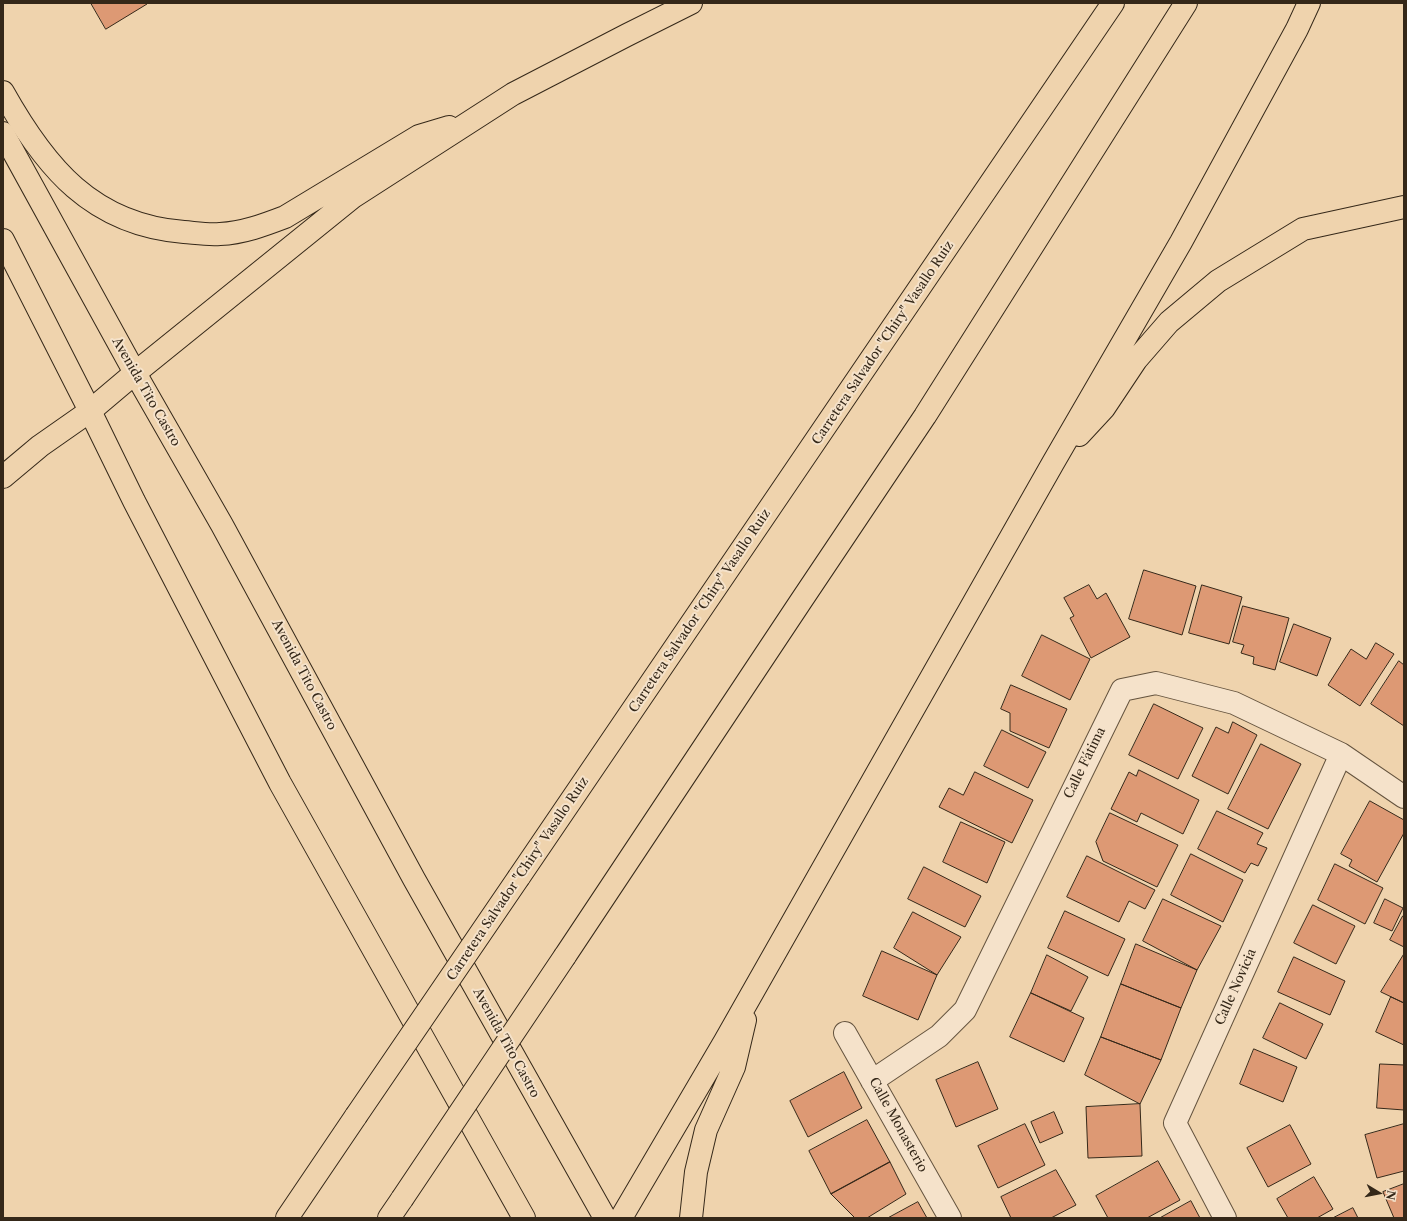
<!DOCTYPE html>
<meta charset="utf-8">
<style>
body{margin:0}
#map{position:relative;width:1407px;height:1221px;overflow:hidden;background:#efd3ad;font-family:"Libre Caslon Text",serif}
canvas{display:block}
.frame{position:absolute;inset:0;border:4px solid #352819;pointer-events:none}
.north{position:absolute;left:1359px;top:1173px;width:40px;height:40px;-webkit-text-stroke:3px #f5e2ca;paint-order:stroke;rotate:100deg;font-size:11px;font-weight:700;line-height:16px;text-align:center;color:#352819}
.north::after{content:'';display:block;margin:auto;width:14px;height:18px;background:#352819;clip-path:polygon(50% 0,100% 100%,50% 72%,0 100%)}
</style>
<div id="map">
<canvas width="1407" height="1221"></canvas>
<div class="frame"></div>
<div class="north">N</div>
</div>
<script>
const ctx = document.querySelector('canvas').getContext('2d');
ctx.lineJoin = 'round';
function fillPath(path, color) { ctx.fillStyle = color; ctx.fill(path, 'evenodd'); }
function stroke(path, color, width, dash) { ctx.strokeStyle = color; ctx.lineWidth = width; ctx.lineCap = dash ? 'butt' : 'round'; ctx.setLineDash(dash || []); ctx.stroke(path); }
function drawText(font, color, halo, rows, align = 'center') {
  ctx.font = font + ' "Libre Caslon Text",serif'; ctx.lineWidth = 4; ctx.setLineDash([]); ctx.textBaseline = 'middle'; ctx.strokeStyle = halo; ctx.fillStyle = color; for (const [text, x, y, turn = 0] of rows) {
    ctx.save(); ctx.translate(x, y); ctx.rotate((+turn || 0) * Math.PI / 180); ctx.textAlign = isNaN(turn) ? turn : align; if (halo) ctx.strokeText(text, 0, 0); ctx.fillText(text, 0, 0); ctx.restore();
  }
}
const building = new Path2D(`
 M91,3H146L147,4L106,29Z
 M1144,570L1196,586L1182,635L1129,619Z
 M1089,585L1097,599L1106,593L1130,637L1091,658L1070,618L1074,616L1064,598Z
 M1202,585L1242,597L1229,644L1189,633Z
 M1243,606L1289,618L1275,670L1253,664L1254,657L1241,653L1244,645L1233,642Z
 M1294,624L1331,638L1317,676L1280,662Z
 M1042,635L1090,659L1070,700L1022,676Z
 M1376,643L1394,654L1360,706L1328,685L1351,649L1366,659Z
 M1399,661L1404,665V726L1371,704Z
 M1011,685L1067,709L1049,748L1010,731V713L1001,709Z
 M1154,704L1203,728L1178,779L1129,755Z
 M1233,722L1257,735L1228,794L1192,776L1216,727L1228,733Z
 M1002,730L1046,752L1028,788L984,766Z
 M1261,744L1301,764L1268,829L1228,809Z
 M1139,770L1199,800L1183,834L1141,813L1137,822L1111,809L1129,772L1136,776Z
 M975,772L1033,800L1012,843L939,807L949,788L963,795Z
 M1370,801L1404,820V833L1377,882L1349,866L1352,860L1341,854Z
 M1217,811L1263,833L1257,844L1267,848L1258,866L1251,863L1245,873L1198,849Z
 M1110,813L1178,845L1157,887L1103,861L1096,842Z
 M961,822L1005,842L987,883L943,862Z
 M1191,854L1243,880L1223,922L1171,895Z
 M1087,856L1155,890L1145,909L1129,901L1119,922L1067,897Z
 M1335,864L1383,888L1365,924L1318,900Z
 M924,867L981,896L965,927L908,899Z
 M1163,899L1221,926L1197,970L1143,941Z
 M1385,899L1403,908L1392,931L1374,923Z
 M1313,905L1355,926L1336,964L1294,943Z
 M1065,911L1125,939L1108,976L1048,948Z
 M913,912L961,937L937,975L894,948Z
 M1403,916H1404V947L1390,940Z
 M1136,944L1197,970L1181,1008L1121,984Z
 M882,951L937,975L918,1020L863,996Z
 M1404,954V1003L1381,992Z
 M1047,955L1088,977L1071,1011L1031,993Z
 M1294,957L1345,981L1330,1015L1278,992Z
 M1121,984L1181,1008L1161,1060L1101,1037Z
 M1031,993L1084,1018L1064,1062L1010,1037Z
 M1391,997L1404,1003V1045L1376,1032Z
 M1280,1003L1323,1024L1306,1059L1263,1038Z
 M1101,1037L1161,1060L1140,1104L1085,1075Z
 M1254,1049L1297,1067L1283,1102L1240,1084Z
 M978,1062L998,1109L956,1127L936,1080Z
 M1380,1064L1404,1065V1110L1377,1108Z
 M844,1072L862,1108L808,1137L790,1101Z
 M1140,1104L1142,1156L1088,1158L1086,1107Z
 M1054,1112L1063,1133L1040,1143L1031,1122Z
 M867,1120L890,1162L831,1194L809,1151Z
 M1025,1124L1045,1165L998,1188L978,1146Z
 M1404,1124V1171L1377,1178L1365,1135Z
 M1290,1125L1311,1164L1268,1187L1247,1148Z
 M1158,1161L1180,1200L1147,1218H1108L1096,1196Z
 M890,1162L906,1194L867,1218H855L831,1194Z
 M1056,1170L1076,1205L1051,1218H1011L1001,1197Z
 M1314,1177L1333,1209L1317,1218H1288L1277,1199Z
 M1404,1184V1218H1394L1383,1192Z
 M1191,1201L1200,1218H1160Z
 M918,1202L927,1218H888Z
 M1353,1208L1358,1218H1333Z`);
const street = new Path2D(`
 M845,1033L950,1218
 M872,1081L939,1036L965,1010L1122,690L1156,683L1234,703L1341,754L1404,797
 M1225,1218L1175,1123L1341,754`);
const primary = new Path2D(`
 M3,133L135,373L222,525L414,879L605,1218
 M3,240L90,411L134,501L280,783L524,1218`);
const highway = new Path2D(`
 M3,92C45,167 92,225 184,232C196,233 208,235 220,234C243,233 264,225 285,217L419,136L449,127
 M1079,435L1104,408L1136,360L1169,322L1218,281L1303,229L1404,207
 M3,477L40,446L90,411L135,373L353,197L513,94L627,35L691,3
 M519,877L1113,3
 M565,956L801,601L925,416L1186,3
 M287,1218L356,1116
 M389,1218L402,1199
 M621,1218L725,1041L1053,463L1181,242L1297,29L1309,3
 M691,1218L696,1172L706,1130L734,1067L745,1020`);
const highwayBridge = new Path2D(`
 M356,1116L519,877
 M402,1199L565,956`);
const streetNames = [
 ["Carretera Salvador \"Chiry\" Vasallo Ruiz",883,343,-56],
 ["Avenida Tito Castro",146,392,60],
 ["Carretera Salvador \"Chiry\" Vasallo Ruiz",700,611,-56],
 ["Avenida Tito Castro",304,675,62],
 ["Calle Fátima",1085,763,-64],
 ["Carretera Salvador \"Chiry\" Vasallo Ruiz",518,879,-56],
 ["Calle Novicia",1236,987,-66],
 ["Avenida Tito Castro",506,1043,61],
 ["Calle Monasterio",898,1125,61]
];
fillPath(building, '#dd9974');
stroke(building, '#352819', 1);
stroke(street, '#64533e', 24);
stroke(primary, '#352819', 24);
stroke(highway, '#352819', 24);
stroke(street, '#f5e2ca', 22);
stroke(primary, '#efd3ad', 22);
stroke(highway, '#efd3ad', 22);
stroke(highwayBridge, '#352819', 24, []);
stroke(highwayBridge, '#efd3ad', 22);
drawText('13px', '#352819', '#f5e2ca', streetNames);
</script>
